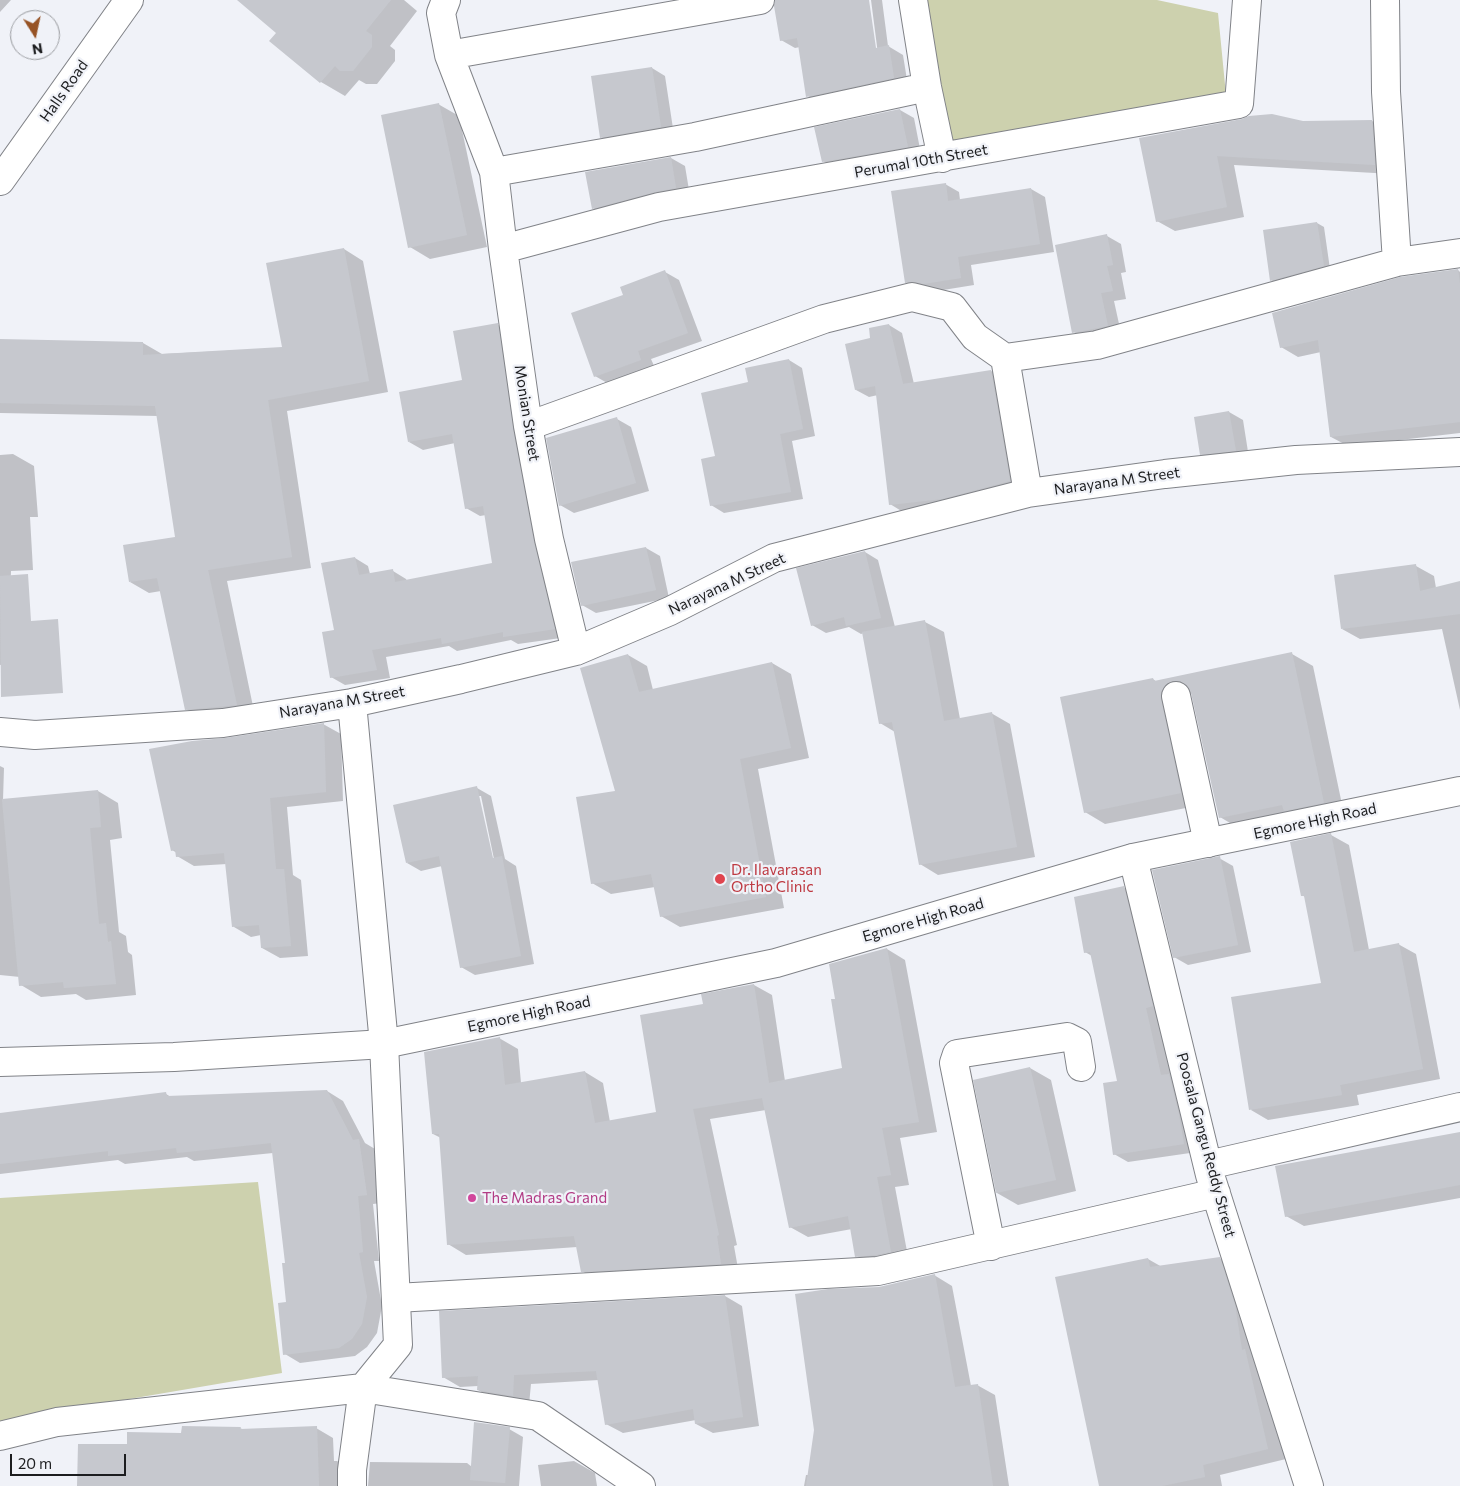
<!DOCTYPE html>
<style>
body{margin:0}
#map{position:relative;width:1460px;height:1486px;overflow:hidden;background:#f0f2f8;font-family:Commissioner,sans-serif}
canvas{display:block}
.north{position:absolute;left:10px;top:10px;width:50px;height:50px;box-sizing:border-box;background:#f0f2f8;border:1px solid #9b9da1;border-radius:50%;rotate:170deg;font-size:14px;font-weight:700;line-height:20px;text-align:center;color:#1c1d1f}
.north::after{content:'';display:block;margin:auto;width:18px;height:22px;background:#975325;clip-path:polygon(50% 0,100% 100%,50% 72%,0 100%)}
.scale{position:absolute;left:10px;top:1454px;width:116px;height:22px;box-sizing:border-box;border:2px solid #1c1d1f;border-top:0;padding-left:6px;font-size:15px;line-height:18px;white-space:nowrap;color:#1c1d1f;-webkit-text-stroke:4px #f0f2f8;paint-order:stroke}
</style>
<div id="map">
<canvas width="1460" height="1486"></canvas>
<div class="north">N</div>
<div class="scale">20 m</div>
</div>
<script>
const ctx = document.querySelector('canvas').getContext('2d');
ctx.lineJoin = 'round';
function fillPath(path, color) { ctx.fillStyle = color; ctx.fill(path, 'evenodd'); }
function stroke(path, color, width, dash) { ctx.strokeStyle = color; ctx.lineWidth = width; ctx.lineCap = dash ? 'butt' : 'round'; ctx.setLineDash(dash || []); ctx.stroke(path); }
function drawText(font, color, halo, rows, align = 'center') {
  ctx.font = font + ' Commissioner,sans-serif'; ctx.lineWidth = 4.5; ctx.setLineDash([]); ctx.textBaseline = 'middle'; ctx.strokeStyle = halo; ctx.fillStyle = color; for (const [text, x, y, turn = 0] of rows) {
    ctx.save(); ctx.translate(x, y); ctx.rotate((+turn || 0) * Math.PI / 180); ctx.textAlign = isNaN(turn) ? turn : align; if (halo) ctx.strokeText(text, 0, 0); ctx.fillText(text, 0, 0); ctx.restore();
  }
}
const green = new Path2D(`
 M915,0H1157L1218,13L1227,105L945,151Z
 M258,1182L282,1373L0,1421V1198Z`);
const shadow = new Path2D(`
 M0,0H11L0,12Z
 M239,0H404L417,11L390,46L395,50V61L377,84H366L359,80L345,96L321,82L271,41L278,32Z
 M776,0H868L876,54H878L871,0H882L888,46L903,55L908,86L821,104L808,96L800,47L795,48L781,40Z
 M652,68L665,76L674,135L615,145L601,137Z
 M438,104L459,116L487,247L430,259L410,247Z
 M900,110L914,118L921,154L837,169L823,161Z
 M1242,121H1372L1389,131L1392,174L1234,165L1244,217L1175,231L1157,221Z
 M671,158L685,166L690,196L607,216L593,208Z
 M945,184L959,192L960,200L1031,189L1045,197L1054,252L971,265L974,285L937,291L920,290L906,282Z
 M1317,223L1324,227L1330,269L1278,284L1271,280L1264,231Z
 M1107,236L1121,244L1126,272L1121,273L1126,299L1114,301L1121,333L1087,340L1074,332Z
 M344,249L363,261L388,392L287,411L311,568L227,581L255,716L206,720L186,709L161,591L149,593L130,582L177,538L158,416L0,413V340L143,343L162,354L284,348Z
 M1458,270L1460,272V433L1348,446L1331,437L1321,352L1298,357L1281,347Z
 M665,272L679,280L702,341L651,359L655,368L609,384L595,376L625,295Z
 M498,325L511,333L568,637L518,644L511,640L457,651L449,646L386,657L390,678L345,685L331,677L335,631L355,558L368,566L370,574L393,571L406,579L407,581L493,564L486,515L480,516L466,508L455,443L423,450L409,442L464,381Z
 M889,325L902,333L914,384L991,371L1004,378L1023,489L903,512L890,504L878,395L869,397L856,390L871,339Z
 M789,360L802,368L815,436L792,441L803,499L724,513L711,505L717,457L749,383Z
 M1229,412L1243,420L1249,458L1215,462L1201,454Z
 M617,419L631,427L649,491L574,513L560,505Z
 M13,454L34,466L38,517H30L33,570L11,571L8,664L0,665V455Z
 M646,548L660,556L669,598L596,613L582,605Z
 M865,552L878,560L895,627L925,622L944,632L960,719L991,713L1010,724L1035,857L938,875L920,864L895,732L880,723L864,633L861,634L849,627L826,633L812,625Z
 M1416,566L1434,576L1436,588L1460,583V710L1442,629L1360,639L1342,629Z
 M1292,654L1313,666L1344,814L1240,829L1220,817L1193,693L1186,696L1201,805L1105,824L1085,812L1153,679L1157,682Z
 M628,655L647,666L653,690L772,663L791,674L809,758L758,769L784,908L680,927L661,916L655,887L611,894L592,883L616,792Z
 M323,724L341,734L343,801L287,807L293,875L301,880L308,956L280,958L262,948L261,935L251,937L234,927L227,864L194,866L177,856V853L172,850L225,740Z
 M0,766L4,768L3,800L98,791L118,803L122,838L110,840L119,932L126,936L128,952L132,955L136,995L86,1000L76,994L41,997L21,985L20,977L0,975Z
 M477,788L491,796L505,859L516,866L534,964L475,975L461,967L442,866L421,871L407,863ZM478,796H481L495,864H493Z
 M1331,835L1349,845L1369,950L1398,944L1416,954L1440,1079L1357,1095L1359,1105L1268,1120L1251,1110L1322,984L1305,897L1302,895Z
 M1219,858L1233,866L1251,952L1188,965L1174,957Z
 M1124,888L1138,896L1197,1152L1128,1162L1114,1154L1119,1082L1092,956L1085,952Z
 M887,949L905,960L937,1132L900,1138L909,1185L895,1187L909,1262L875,1266L857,1256L852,1229L808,1237L790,1227L766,1110L710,1119L737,1245L734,1246L739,1274L600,1282L582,1271L577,1247L466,1255L448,1244L441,1138L433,1134L499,1038L518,1049L521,1083L585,1072L603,1083L610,1122L658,1113L704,1005L754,985L772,995L785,1081L843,1069L836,1000Z
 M1030,1068L1051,1080L1076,1191L1018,1205L997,1193L975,1081Z
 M327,1091L343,1101L365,1143L375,1149L382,1203L373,1204L379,1261H374L382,1306L377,1333L367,1347L355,1356L300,1363L285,1354L288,1303L287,1264L273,1153L194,1161L187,1157L125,1164L118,1160L0,1174V1114L166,1094L171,1097Z
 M1460,1133V1198L1304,1226L1286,1216Z
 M1219,1258L1237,1268L1263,1361L1286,1459L1220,1475L1222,1486H1100L1148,1259L1162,1267Z
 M934,1275L952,1286L971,1386L977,1385L995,1395L1009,1486H804L806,1475H809L879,1288Z
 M725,1296L742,1306L759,1426L713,1433L696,1424V1420L623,1433L606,1424L599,1380L531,1384L529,1405L495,1399L478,1390V1386L460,1387L443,1377Z
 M240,1428L244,1430L316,1428L333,1438L334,1461H337L354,1471V1486H79L128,1446L183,1435Z
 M509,1429L523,1437L519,1486H368L370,1462L467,1463L472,1467Z
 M574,1461L595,1473L597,1486H541L538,1465Z`);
const building = new Path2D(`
 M237,0H391L366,31L372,35V47L353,71H340L335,66L320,83L269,41L276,33Z
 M775,0H869L876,48L889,45L894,78L806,97L797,38L780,41L774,6Z
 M652,67L661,127L600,138L591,76Z
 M439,103L467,235L408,248L381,115Z
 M900,109L908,147L822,162L814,127Z
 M1272,114L1303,121L1372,120L1375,165L1217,156L1227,207L1156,222L1139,138L1242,119L1249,116Z
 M671,157L676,188L655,192L592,209L585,172Z
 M946,183L948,201L1031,188L1040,244L958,257L961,278L923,284L915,282L905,283L891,191Z
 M1317,222L1324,266L1270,281L1263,230Z
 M1107,234L1113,265L1107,266L1113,291L1101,293L1108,326L1072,333L1055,245Z
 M344,248L369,381L268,400L292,557L208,570L237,705L185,710L157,578L129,582L123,545L175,537L155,406L0,403V339L143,342V355L282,347L266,263Z
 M1458,269L1460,284V422L1330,437L1318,340L1280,348L1272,313L1400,277Z
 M665,270L688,333L638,351L641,360L594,377L571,313L623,295L620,287Z
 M498,323L513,429L534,542L555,629L503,637V632L442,644L441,638L372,650L377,670L330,678L322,632L334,630L321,563L355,557L359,575L393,569L395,582L492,563L483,506L465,509L452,434L408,442L399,392L462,380L453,331Z
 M889,324L903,384L991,370L1010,481L942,499L889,505L875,386L855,390L845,344L870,338L869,328Z
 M789,359L803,429L780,434L791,492L710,506L701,459L715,456L701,393L748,382L745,368Z
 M1229,411L1236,451L1200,455L1194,417Z
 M617,417L636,483L559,506L546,438Z
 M646,547L656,590L581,606L571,562Z
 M865,551L881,618L846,626L844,617L811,626L796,568Z
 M1416,564L1420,591L1460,581V614L1341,629L1334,575Z
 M28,574L31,621L58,619L63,693L1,697L0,576Z
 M925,620L944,721L992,712L1017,847L919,865L892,722L879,724L862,632Z
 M1292,652L1324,803L1284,811L1282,805L1219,818L1191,693L1187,685L1180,681H1173L1165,685L1161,692V699L1181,793L1084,813L1060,697L1153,678L1154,681Z
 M628,654L639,692L772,662L791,748L740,759L766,897L660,917L651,874L591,884L576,797L615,791L580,668Z
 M324,723L326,792L270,798L276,869H284L291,946L261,948L259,925L232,927L224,853L176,857L175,850L171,851L149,749L192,741L225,738Z
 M477,786L493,858L502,856L521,956L460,968L439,856L406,863L393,805Z
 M98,790L101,827L90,828L99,924L106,923L108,942L111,941L116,984L64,988L63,982L19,986L2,799Z
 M1331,833L1354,952L1399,943L1423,1069L1340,1085L1342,1095L1249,1110L1231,997L1321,983L1304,896H1301L1290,842Z
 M1220,856L1238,945L1173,958L1152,870Z
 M1124,886L1153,1006L1146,1008L1161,1075L1169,1074L1179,1115L1184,1144L1113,1155L1103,1083L1117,1081L1090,952L1084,953L1074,897Z
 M887,948L919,1122L882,1128L891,1175L877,1177L891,1252L876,1255L855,1257L848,1216L789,1228L762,1098L693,1109L719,1235L717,1236L721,1264L581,1272L574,1236L447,1245L439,1134H432L424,1052L500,1037L505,1085L585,1071L595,1123L656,1112L640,1015L703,1004L701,994L754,984L769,1083L842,1068L831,999H835L829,964Z
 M1030,1067L1056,1180L996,1193L973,1080Z
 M327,1090L353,1140L359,1139L367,1195L358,1196L363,1252L359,1253L367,1297L362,1324L352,1339L339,1348L283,1355L278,1303L286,1302L282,1263H285L271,1143L177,1153L176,1148L108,1156V1151L0,1164V1113L166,1092L167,1096Z
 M1460,1132V1185L1285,1217L1275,1166Z
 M1220,1257L1235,1305L1242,1350L1245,1349L1268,1449L1203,1465L1205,1477L1162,1486H1099L1055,1277L1148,1258L1150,1267Z
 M935,1274L955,1387L978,1384L993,1486H806L814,1430L795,1294L828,1289L879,1287Z
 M725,1295L743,1417L695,1424L693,1409L605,1425L596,1371L514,1375L513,1396L477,1390L478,1376L442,1378L439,1311Z
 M474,1422L510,1427L505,1483L470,1480Z
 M182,1426L241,1427L240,1429L317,1426L319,1486H77L78,1444H127V1432L181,1433Z`);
const street = new Path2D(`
 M446,0L441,13L449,55L494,172L503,249L528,426L549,539L576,651
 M913,0L927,87L942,158
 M1385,0L1386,92L1397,262
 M449,55L760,0
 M494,172L695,137L927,87
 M503,249L659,207L1239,104L1247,0
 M1005,358L1097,345L1397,262L1460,253
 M528,426L824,319L912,297L952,307L975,337L1005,358L1028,493
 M1176,696L1208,843
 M0,732L35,735L223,723L352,703L461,679L576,651L670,611L774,558L1028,493L1165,474L1296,460L1460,452
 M1133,858L1210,1175L1309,1486
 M1208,1165L1460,1107
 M991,1246L954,1063L957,1054L1067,1037L1077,1042L1081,1067
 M396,1298L878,1271L1216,1193
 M0,1436L57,1422L363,1388L538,1416L641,1486
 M352,1486V1470L363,1388L398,1345L384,1044L352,703`);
const secondary = new Path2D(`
 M0,181L129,0
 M0,1062L174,1057L384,1044L776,963L1133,858L1460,791`);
const markers = [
 [720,879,6,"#e0444e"],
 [472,1198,5,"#d1479c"]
];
const streetNames = [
 ["Halls Road",64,91,-55],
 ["Perumal 10th Street",921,161,-10],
 ["Monian Street",527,413,81],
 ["Narayana M Street",1117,481,-8],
 ["Narayana M Street",727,584,-25],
 ["Narayana M Street",342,702,-10],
 ["Egmore High Road",1315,821,-12],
 ["Egmore High Road",923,920,-16],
 ["Egmore High Road",529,1014,-12],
 ["Poosala Gangu Reddy Street",1206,1145,75]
];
const healthNames = [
 ["Dr. Ilavarasan",731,870],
 ["Ortho Clinic",731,887]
];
const hotelNames = [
 ["The Madras Grand",482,1198]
];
fillPath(green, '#cdd1ae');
fillPath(shadow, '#0003');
fillPath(building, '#c6c8ce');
stroke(street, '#818388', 30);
stroke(secondary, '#818388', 30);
stroke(street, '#fff', 28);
stroke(secondary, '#fff', 28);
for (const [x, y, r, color] of markers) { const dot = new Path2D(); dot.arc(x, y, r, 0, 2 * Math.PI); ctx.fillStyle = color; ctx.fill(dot); stroke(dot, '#f0f2f8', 2); }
drawText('15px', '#1c1d1f', '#f0f2f8', streetNames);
drawText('15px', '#be3a42', '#f0f2f8', healthNames, 'left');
drawText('15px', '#b23c85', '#f0f2f8', hotelNames, 'left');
</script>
